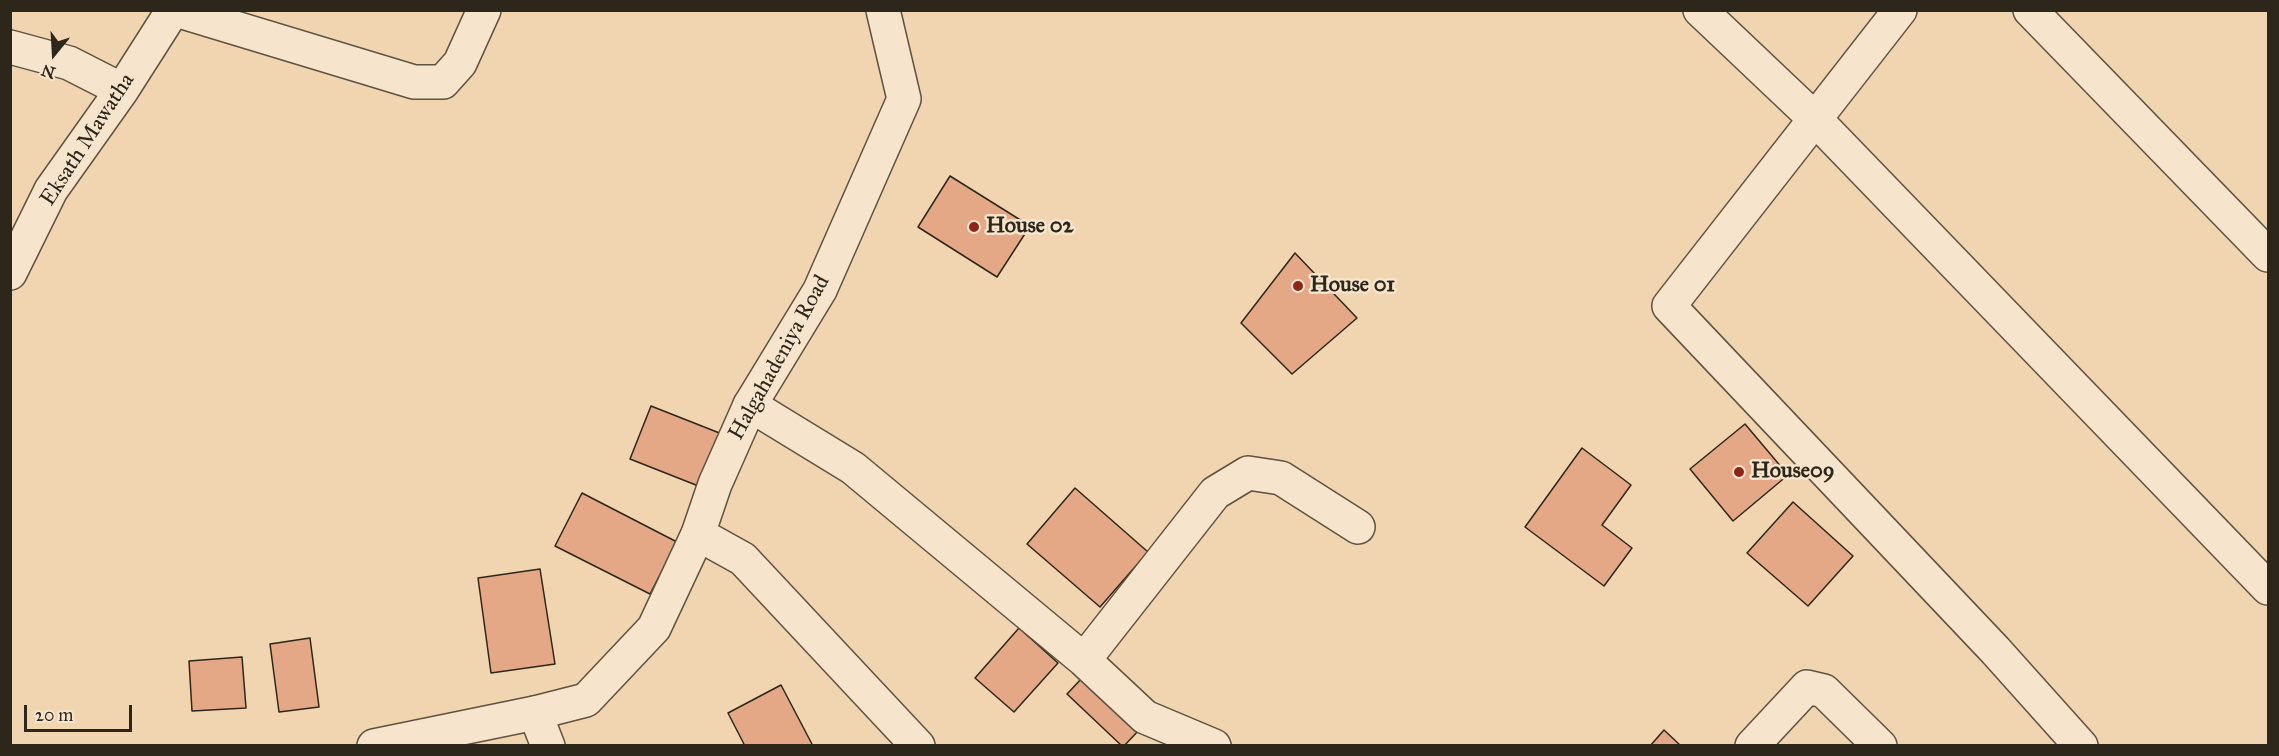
<!DOCTYPE html>
<style>
body{margin:0}
#map{position:relative;width:2279px;height:756px;overflow:hidden;background:#f1d5b0;font-family:"IM FELL Great Primer",serif}
canvas{display:block}
.frame{position:absolute;inset:0;border:12px solid #2d261b;pointer-events:none}
.north{position:absolute;left:24px;top:24px;width:60px;height:60px;-webkit-text-stroke:4px #f6e4cc;paint-order:stroke;rotate:198deg;font-size:16px;font-weight:700;line-height:24px;text-align:center;color:#2d261b}
.north::after{content:'';display:block;margin:auto;width:21px;height:27px;background:#2d261b;clip-path:polygon(50% 0,100% 100%,50% 72%,0 100%)}
.scale{position:absolute;left:24px;top:705px;width:108px;height:27px;box-sizing:border-box;border:3px solid #2d261b;border-top:0;padding-left:8px;font-size:18px;line-height:21px;white-space:nowrap;color:#2d261b;-webkit-text-stroke:4px #f6e4cc;paint-order:stroke}
</style>
<div id="map">
<canvas width="2279" height="756"></canvas>
<div class="frame"></div>
<div class="north">N</div>
<div class="scale">20 m</div>
</div>
<script>
const ctx = document.querySelector('canvas').getContext('2d');
ctx.lineJoin = 'round';
function fillPath(path, color) { ctx.fillStyle = color; ctx.fill(path, 'evenodd'); }
function stroke(path, color, width, dash) { ctx.strokeStyle = color; ctx.lineWidth = width; ctx.lineCap = dash ? 'butt' : 'round'; ctx.setLineDash(dash || []); ctx.stroke(path); }
function drawText(font, color, halo, rows, align = 'center') {
  ctx.font = font + ' "IM FELL Great Primer",serif'; ctx.lineWidth = 5; ctx.setLineDash([]); ctx.textBaseline = 'middle'; ctx.strokeStyle = halo; ctx.fillStyle = color; for (const [text, x, y, turn = 0] of rows) {
    ctx.save(); ctx.translate(x, y); ctx.rotate((+turn || 0) * Math.PI / 180); ctx.textAlign = isNaN(turn) ? turn : align; if (halo) ctx.strokeText(text, 0, 0); ctx.fillText(text, 0, 0); ctx.restore();
  }
}
const building = new Path2D(`
 M950,176L1030,226L997,277L918,227Z
 M1295,253L1357,318L1292,374L1241,323Z
 M651,406L722,434L701,487L630,459Z
 M1745,424L1788,475L1733,521L1690,469Z
 M1582,448L1631,485L1602,525L1632,548L1604,586L1525,527Z
 M1075,488L1148,552L1100,607L1027,544Z
 M582,493L677,542L650,594L555,546Z
 M1793,502L1853,556L1808,606L1747,553Z
 M540,569L555,664L491,673L478,578Z
 M1019,628L1058,663L1014,712L975,678Z
 M310,638L319,707L279,712L270,644Z
 M242,657L246,708L192,711L189,661Z
 M1099,660L1155,713L1124,746H1122L1067,694Z
 M781,685L813,746H745L728,713Z
 M1664,730L1681,746H1650Z`);
const minor = new Path2D(`
 M176,10L414,82H443L460,63L484,10
 M1700,10L1815,119L2268,588
 M1900,10L1669,306L1995,650L2081,746
 M2030,10L2268,255
 M10,47L69,63L122,90
 M10,273L51,190L122,90L173,10
 M750,405L853,468L1084,660L1145,717L1214,746
 M698,534L743,559L918,746
 M1084,660L1215,493L1248,473L1281,478L1358,527
 M374,746L535,713
 M1752,746L1807,687L1824,691L1880,746`);
const tertiary = new Path2D(`
 M548,746L535,713L586,700L654,628L698,534L715,484L750,405L820,290L904,99L883,10`);
const markers = [
 [974,227,6,"#8f2418"],
 [1298,286,6,"#8f2418"],
 [1739,472,6,"#8f2418"]
];
const streetNames = [
 ["Eksath Mawatha",88,140,-57],
 ["Halgahadeniya Road",780,358,-61]
];
const poiNames = [
 ["House 02",986,227],
 ["House 01",1310,286],
 ["House09",1751,472]
];
fillPath(building, '#e5a886');
stroke(building, '#2d261b', 1.5);
stroke(minor, '#5e5240', 36);
stroke(tertiary, '#5e5240', 36);
stroke(minor, '#f6e4cc', 33);
stroke(tertiary, '#f6e4cc', 33);
for (const [x, y, r, color] of markers) { const dot = new Path2D(); dot.arc(x, y, r, 0, 2 * Math.PI); ctx.fillStyle = color; ctx.fill(dot); stroke(dot, '#f6e4cc', 2); }
drawText('22px', '#2d261b', '#f6e4cc', streetNames);
drawText('bold 22px', '#2d261b', '#f6e4cc', poiNames, 'left');
</script>
